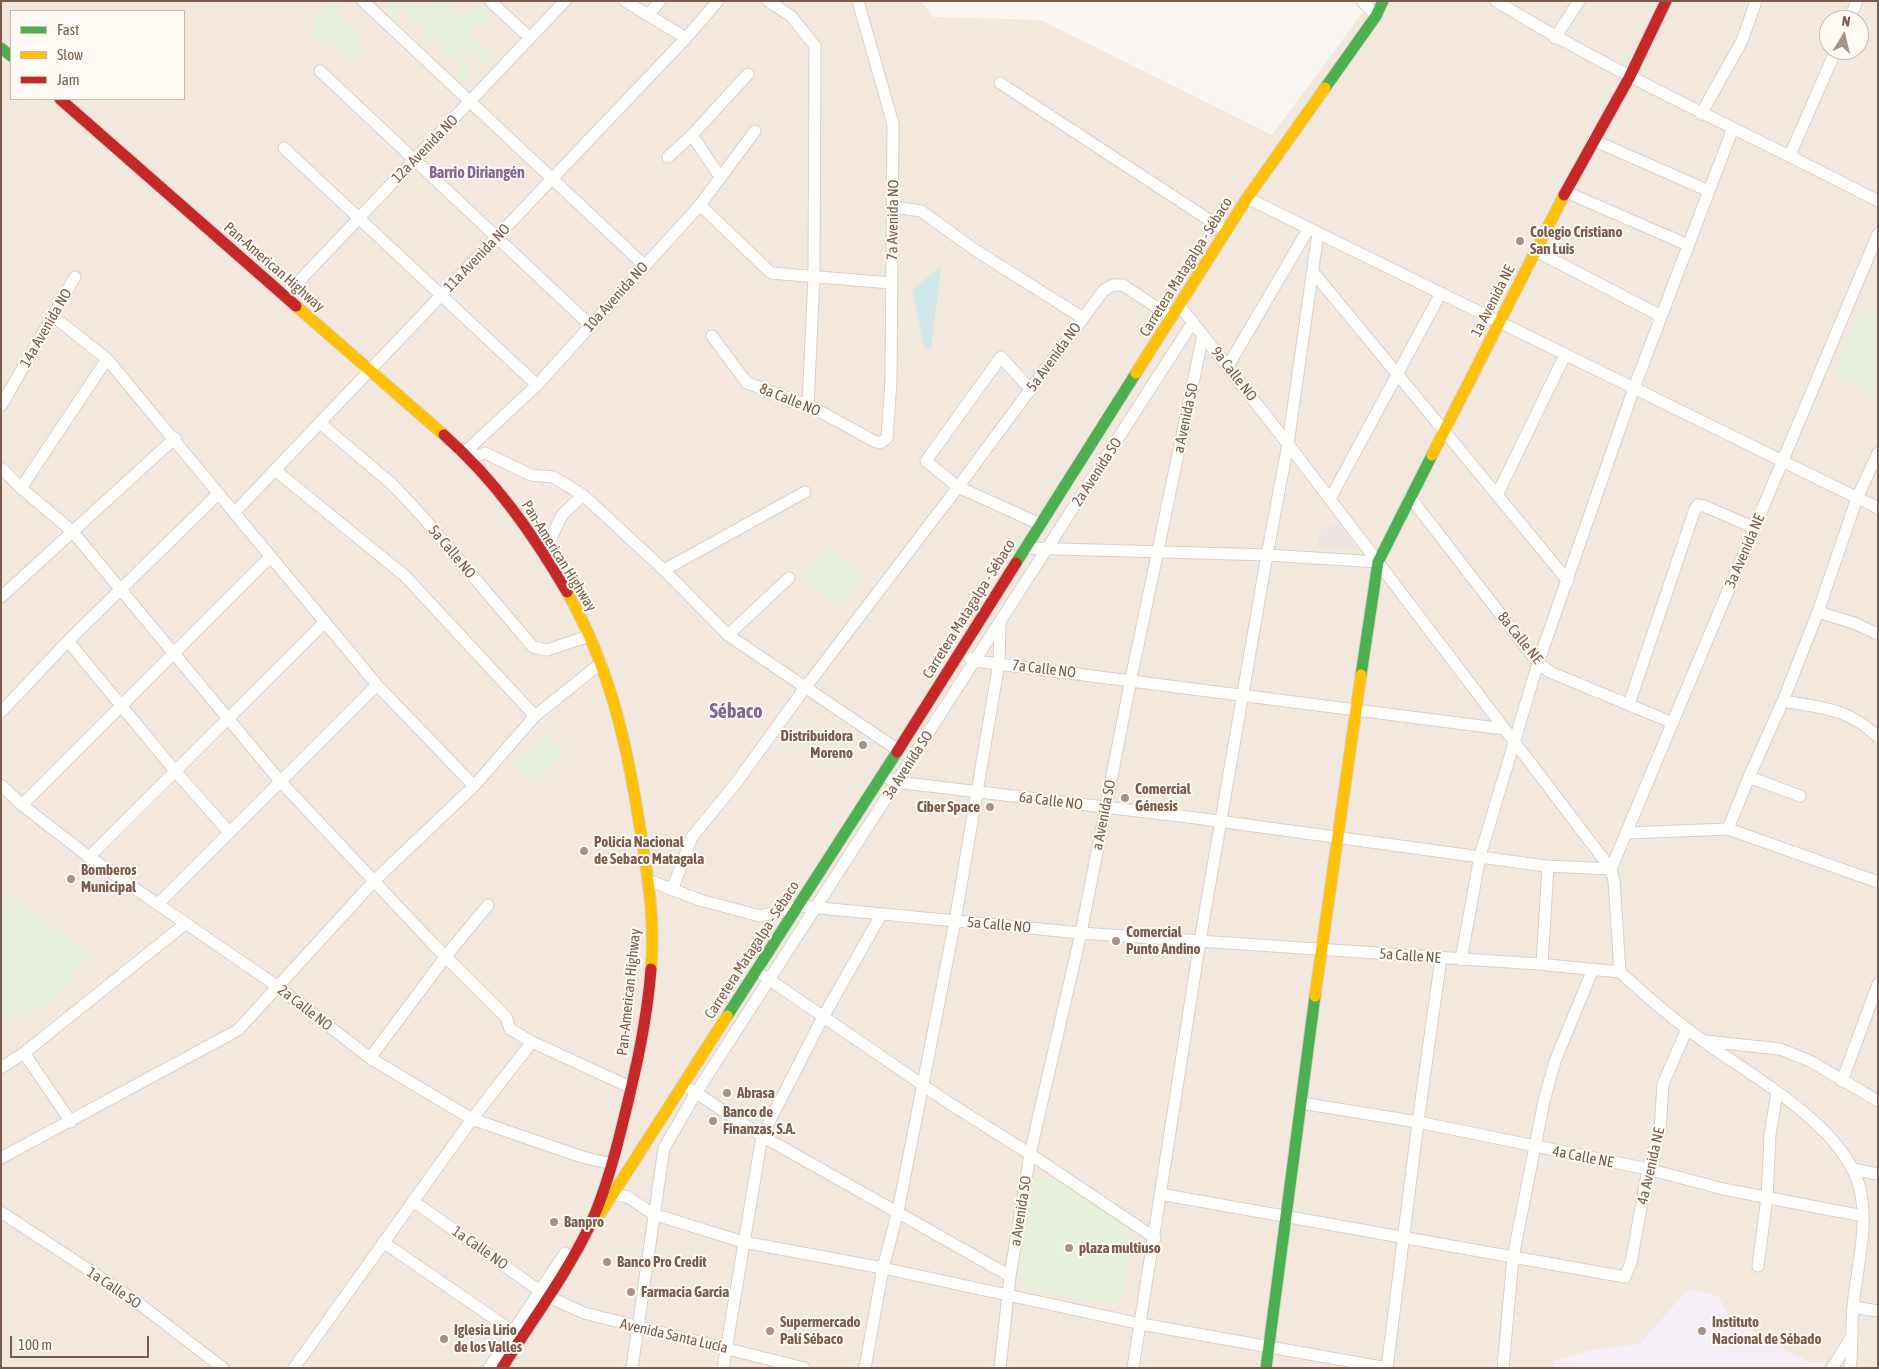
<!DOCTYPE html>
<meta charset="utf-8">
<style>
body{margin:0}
#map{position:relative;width:1879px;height:1369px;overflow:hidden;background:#f9f5f0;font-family:"Asap Condensed",sans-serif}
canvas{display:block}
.frame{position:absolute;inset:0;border:2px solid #7a5c4d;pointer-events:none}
.legend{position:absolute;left:10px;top:10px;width:175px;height:90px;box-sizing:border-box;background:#fffaf3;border:1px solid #cabbb1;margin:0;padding:6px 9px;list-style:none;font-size:15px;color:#7a5c4d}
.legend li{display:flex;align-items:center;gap:10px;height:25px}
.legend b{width:25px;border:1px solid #cabbb1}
.north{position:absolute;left:1819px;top:10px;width:50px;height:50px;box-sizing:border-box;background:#fffaf3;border:1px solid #cabbb1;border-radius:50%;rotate:9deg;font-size:14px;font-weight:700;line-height:20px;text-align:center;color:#7a5c4d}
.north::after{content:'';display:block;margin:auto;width:18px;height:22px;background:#a69286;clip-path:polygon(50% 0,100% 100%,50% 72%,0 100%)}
.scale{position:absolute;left:10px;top:1336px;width:139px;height:22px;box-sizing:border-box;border:2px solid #7a5c4d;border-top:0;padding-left:6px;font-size:15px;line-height:18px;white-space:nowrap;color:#7a5c4d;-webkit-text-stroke:4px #fffaf3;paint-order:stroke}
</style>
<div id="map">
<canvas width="1879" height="1369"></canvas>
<div class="frame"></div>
<ul class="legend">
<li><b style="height:6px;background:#4caf50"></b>Fast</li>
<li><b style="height:6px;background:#ffc107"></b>Slow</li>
<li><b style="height:6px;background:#c62828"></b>Jam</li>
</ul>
<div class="north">N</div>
<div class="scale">100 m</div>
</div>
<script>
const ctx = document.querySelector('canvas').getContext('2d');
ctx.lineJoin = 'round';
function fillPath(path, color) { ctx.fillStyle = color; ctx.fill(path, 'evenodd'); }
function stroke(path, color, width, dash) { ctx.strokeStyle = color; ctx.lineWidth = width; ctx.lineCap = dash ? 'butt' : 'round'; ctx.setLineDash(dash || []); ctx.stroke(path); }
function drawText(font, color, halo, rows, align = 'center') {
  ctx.font = font + ' "Asap Condensed",sans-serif'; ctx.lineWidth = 4; ctx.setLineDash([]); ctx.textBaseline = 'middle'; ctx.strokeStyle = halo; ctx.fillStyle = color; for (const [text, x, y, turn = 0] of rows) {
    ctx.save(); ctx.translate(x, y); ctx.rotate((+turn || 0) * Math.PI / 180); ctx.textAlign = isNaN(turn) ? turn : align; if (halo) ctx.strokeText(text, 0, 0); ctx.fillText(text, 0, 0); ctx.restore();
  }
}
const residential = new Path2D(`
 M1,1H921L933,17L1041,20L1272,135L1371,1H1878V1368H1ZM11,11H184V99H11ZM1829,20H1859V50H1829Z`);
const commercial = new Path2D(`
 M635,335L705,351L745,385L724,437L608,520L584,490L546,547L469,452L487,434L524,462L543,434L538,423Z`);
const industrial = new Path2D(`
 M1340,523L1357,549L1318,546V531Z`);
const education = new Path2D(`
 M1688,1289L1718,1296L1731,1319L1809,1362H1826L1823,1368H1556L1553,1362L1587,1351L1641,1343Z`);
const green = new Path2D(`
 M326,1H338L339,11L344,24L358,29C362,41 362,55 352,63L331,44L319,40L313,33L315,23Z
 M389,1L420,3L448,1C450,5 451,9 453,13C460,23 478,8 486,5L489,10L486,19L472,28C469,44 493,48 492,62L488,66C480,62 478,53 468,50L463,53L462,57L471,73L466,80L460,82L455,79L462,67L456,59L443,57L444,43L435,39L429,46L422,48V42L429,24L427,22L412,23L410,21V12L405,9L399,12L394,23L389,21L387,15Z
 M1862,308L1878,315V396L1834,376Z
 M824,547L866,574L844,607L803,580Z
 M546,732L566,753L534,784L514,763Z
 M1,891L92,954L45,1007L1,1024Z
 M1040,1177C1073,1179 1104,1211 1129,1231L1126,1283L1120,1303C1099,1304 1049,1297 1030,1287C1026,1285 1022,1280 1018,1277L1020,1242L1034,1181Z`);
const water = new Path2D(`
 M941,267L931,350L925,349L912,290Z`);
const street = new Path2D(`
 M363,1L644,265
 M490,1L530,38
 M625,1L686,38
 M768,1L791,16L815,46L814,277L808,405
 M1362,1L1376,16
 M1496,1C1619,77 1750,134 1878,201
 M648,15L660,1
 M1849,20L1857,1
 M1555,38L1579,1
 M320,71L591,326
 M1000,83L1226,231
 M1701,114L1742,41L1756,1
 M692,135L720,177
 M1593,140L1709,191
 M284,148L537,385
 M1790,155L1836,50
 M668,157L692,135L748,74
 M1566,192L1688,245
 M1247,198L1878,508
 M700,205L771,273L891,283
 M894,207L921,211L975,250L1083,318
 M1536,251L1661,316
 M1313,272L1568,581
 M285,296L565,1
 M1179,305L1288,444L1611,869L1614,881L1620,972C1647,997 1675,1021 1705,1042C1754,1078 1850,1129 1861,1194C1868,1231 1856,1271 1853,1307C1851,1327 1853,1348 1850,1368
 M54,317L107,359L377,685L474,786
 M712,336L747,383L808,405L874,441L880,443L887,438L891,381L893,124L858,1
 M1228,366L1309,228
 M1031,390L1001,357L926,461L958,487L1040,524
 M1,406L75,277
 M320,423L393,485L422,516L533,647L547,650L589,636
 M464,453L537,385L700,205L755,131
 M470,458L485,453L531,475L553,477L583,495L664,570L728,635L898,750
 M1,468L21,488L72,531L280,781L433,944L506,1017L510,1029L532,1042L632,1088
 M275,470L405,576L535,716
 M21,488L107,359
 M1497,495L1565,355
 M1410,497L1538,663L1550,672L1673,723
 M1330,499L1441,293
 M234,513L686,38L718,1
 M1025,548L1267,555L1378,562
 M543,554L562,515L583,495
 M664,570L805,492
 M1,597L175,438
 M1818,612L1854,623L1878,634
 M728,635L789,578
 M68,641L175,771L229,832
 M970,658L975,661L1504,729
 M1783,701C1822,708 1848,708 1878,737
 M1629,704L1695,509L1698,505L1704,506L1755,528
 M1,712L68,641L218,494
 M882,775L896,782L1196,818L1546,866L1611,869L1878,234
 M1749,777L1800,796
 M1,785L22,805L89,857L277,986L370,1058L472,1119L582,1157L612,1164
 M22,805L270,557
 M1728,829L1749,777L1783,701L1818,612L1857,498L1878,453
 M1628,833L1728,829L1878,882
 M89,857L325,622
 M648,880L700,900L760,916L799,906L1081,933L1538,964L1620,972
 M672,890L692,837L736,783L805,688L958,487L1104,290L1113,285H1123L1171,317
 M158,904L377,685
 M1461,960L1480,856L1538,663L1634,388L1733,128
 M1542,964L1548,866
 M764,976L949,1103L1030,1154L1155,1238
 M1705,1041L1780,1049L1812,1062L1878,1101
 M24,1053L71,1122
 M370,1058L446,956L488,905
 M1,1068L24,1053L185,924
 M1842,1081L1878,984
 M690,1089L762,1136L1010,1276
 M1301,1103L1418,1122L1648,1169L1723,1189L1863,1216
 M1,1158L238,1030L375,880L474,786L535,716L601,663
 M1852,1169L1878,1174
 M613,1194L628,1197L653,1214L743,1242L883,1268L1141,1324L1387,1368
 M1160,1194L1625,1277L1631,1263L1648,1169L1660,1131L1663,1084L1687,1029
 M413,1201L547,1296L584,1313L804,1368
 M1,1212L133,1299L223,1368
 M383,1242L521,1337
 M1758,1266L1767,1197L1770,1135L1777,1092
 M1853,1307L1878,1311
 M294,1368L472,1119L532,1042
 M489,1368L565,1253
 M632,1368L664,1148L696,1093L1193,322
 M723,1368L762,1136L823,1017L881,915
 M865,1368L883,1268L898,1211L955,921L999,663L1000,622
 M1000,1368L1010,1276L1030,1154L1081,933L1131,679L1203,335
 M1133,1368L1200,941L1267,555L1288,444L1318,233
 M1387,1368L1418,1122L1441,958
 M1503,1368L1513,1257L1544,1101L1555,1061L1593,969
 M1832,1368L1851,1338`);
const fast = new Path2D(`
 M1,48L11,56
 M1325,88L1376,16L1383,1
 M1016,563L1136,373
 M1361,675L1378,562L1432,455
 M727,1016L897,752
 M1266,1368L1315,996`);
const slow = new Path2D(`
 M296,306L444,435
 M1136,373L1247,198L1325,88
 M1432,455L1564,195
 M567,592C612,670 629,753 642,841C649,884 655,926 651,969
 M1315,996L1361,675
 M600,1214L727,1016`);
const jam = new Path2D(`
 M60,99L296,306
 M1564,195L1629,78L1666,1
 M444,435C495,480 533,534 567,592
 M897,752L1016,563
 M502,1368C532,1320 567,1274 591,1223C605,1192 614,1159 622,1126C635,1074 647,1022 651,969`);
const markers = [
 [1520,241,5,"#a69286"],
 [863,745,5,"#a69286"],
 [1125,798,5,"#a69286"],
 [990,807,5,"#a69286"],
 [584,851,5,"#a69286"],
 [71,879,5,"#a69286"],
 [1116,941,5,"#a69286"],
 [727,1093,5,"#a69286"],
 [713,1121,5,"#a69286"],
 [554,1222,5,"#a69286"],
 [1069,1248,5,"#a69286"],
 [607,1262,5,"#a69286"],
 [631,1292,5,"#a69286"],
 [770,1331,5,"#a69286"],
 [1702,1331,5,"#a69286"],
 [444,1339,5,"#a69286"]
];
const streetNames = [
 ["12a Avenida NO",425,149,-46],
 ["7a Avenida NO",893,220,-89],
 ["11a Avenida NO",477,258,-46],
 ["Pan-American Highway",274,267,41],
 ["Carretera Matagalpa - Sébaco",1186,267,-58],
 ["10a Avenida NO",616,297,-48],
 ["1a Avenida NE",1493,301,-63],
 ["14a Avenida NO",46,328,-60],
 ["5a Avenida NO",1054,357,-54],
 ["9a Calle NO",1234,374,52],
 ["8a Calle NO",790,400,22],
 ["a Avenida SO",1186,418,-78],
 ["2a Avenida SO",1097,472,-57],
 ["3a Avenida NE",1745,551,-67],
 ["5a Calle NO",452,552,50],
 ["Pan-American Highway",559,556,58],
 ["Carretera Matagalpa - Sébaco",969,609,-58],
 ["8a Calle NE",1520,638,51],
 ["7a Calle NO",1044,669,7],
 ["3a Avenida SO",908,765,-57],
 ["6a Calle NO",1051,801,7],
 ["a Avenida SO",1104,815,-79],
 ["5a Calle NO",999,925,5],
 ["Carretera Matagalpa - Sébaco",752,950,-57],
 ["5a Calle NE",1410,956,4],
 ["Pan-American Highway",629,992,-84],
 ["2a Calle NO",305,1008,38],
 ["4a Calle NE",1583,1157,11],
 ["4a Avenida NE",1651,1166,-77],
 ["a Avenida SO",1021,1211,-81],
 ["1a Calle NO",480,1248,35],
 ["1a Calle SO",114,1288,34],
 ["Avenida Santa Lucía",674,1336,13]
];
const poiNames = [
 ["Colegio Cristiano",1530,232],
 ["San Luis",1530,249],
 ["Distribuidora",853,736,"right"],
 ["Moreno",853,753,"right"],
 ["Comercial",1135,789],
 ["Génesis",1135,806],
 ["Ciber Space",980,807,"right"],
 ["Policía Nacional",594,842],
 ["de Sebaco Matagala",594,859],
 ["Bomberos",81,870],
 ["Municipal",81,887],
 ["Comercial",1126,932],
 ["Punto Andino",1126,949],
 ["Abrasa",737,1093],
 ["Banco de",723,1112],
 ["Finanzas, S.A.",723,1129],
 ["Banpro",564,1222],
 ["plaza multiuso",1079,1248],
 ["Banco Pro Credit",617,1262],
 ["Farmacia Garcia",641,1292],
 ["Supermercado",780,1322],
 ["Palí Sébaco",780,1339],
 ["Instituto",1712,1322],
 ["Nacional de Sébado",1712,1339],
 ["Iglesia Lirio",454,1330],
 ["de los Valles",454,1347]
];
const neighbourhoodNames = [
 ["Barrio Diriangén",477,173]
];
const districtNames = [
 ["Sébaco",736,712]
];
fillPath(residential, '#f2e8de');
fillPath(commercial, '#f6e8e1');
fillPath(industrial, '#ede5e0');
fillPath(education, '#f6eef6');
fillPath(green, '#e7f0db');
fillPath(water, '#d0e8ea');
stroke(street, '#d7d1cb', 13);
stroke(fast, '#d9d2cb', 13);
stroke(slow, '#d9d2cb', 13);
stroke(jam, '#d9d2cb', 13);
stroke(street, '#fefefd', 11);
stroke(fast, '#4caf50', 11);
stroke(slow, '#ffc107', 11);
stroke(jam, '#c62828', 11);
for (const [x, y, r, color] of markers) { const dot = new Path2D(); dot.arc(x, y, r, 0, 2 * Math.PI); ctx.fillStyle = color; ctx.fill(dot); stroke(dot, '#fffaf3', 2); }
drawText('15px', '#7a5c4d', '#fffaf3', streetNames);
drawText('bold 15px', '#7a5c4d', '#fffaf3', poiNames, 'left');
drawText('bold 16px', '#846695', '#fffaf3', neighbourhoodNames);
drawText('bold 20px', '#846695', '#fffaf3', districtNames);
</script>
